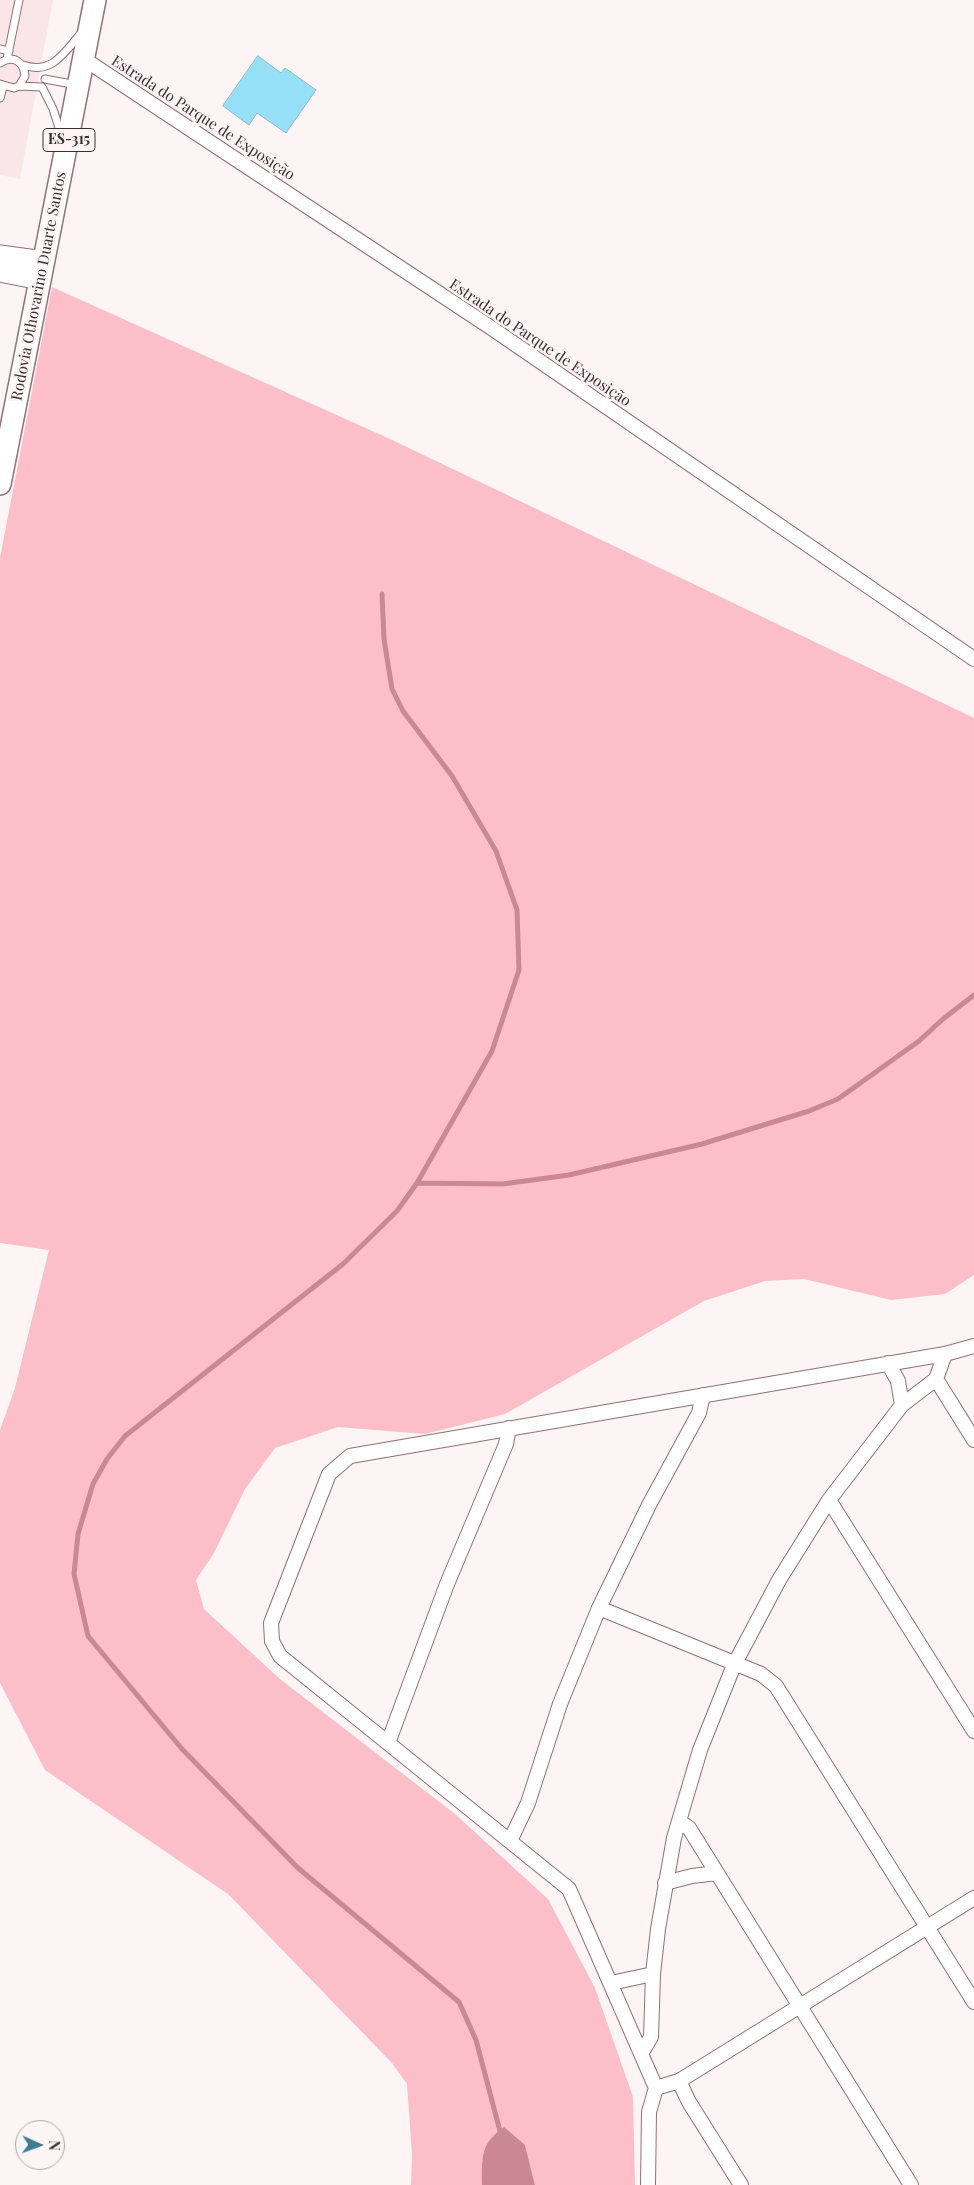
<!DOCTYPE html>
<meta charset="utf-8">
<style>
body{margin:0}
#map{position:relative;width:974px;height:2185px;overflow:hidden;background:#fdf4f5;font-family:"Playfair Display",serif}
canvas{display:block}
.north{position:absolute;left:15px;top:2120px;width:50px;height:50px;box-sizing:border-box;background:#fdf4f5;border:1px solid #b0a4a6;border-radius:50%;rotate:92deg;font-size:14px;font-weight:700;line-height:20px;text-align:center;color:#3c2d2f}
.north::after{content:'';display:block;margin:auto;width:18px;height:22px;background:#3c7c90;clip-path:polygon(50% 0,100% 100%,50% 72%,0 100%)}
</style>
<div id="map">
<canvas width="974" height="2185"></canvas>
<div class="north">N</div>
</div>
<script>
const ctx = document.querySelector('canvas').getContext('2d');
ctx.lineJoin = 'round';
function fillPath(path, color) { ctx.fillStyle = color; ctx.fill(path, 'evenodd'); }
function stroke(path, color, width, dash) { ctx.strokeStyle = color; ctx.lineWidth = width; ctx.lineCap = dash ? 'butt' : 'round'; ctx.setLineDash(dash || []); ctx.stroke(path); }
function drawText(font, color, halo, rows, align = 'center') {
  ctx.font = font + ' "Playfair Display",serif'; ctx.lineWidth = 5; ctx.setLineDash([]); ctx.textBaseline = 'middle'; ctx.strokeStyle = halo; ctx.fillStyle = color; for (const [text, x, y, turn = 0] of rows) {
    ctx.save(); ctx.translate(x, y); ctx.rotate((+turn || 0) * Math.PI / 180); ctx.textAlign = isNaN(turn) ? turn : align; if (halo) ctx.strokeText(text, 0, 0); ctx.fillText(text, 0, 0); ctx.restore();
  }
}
const built = new Path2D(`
 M0,0H53L20,179L0,175Z`);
const green = new Path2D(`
 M52,287L390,439L974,718V1275L945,1294L891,1300L804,1279L765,1281L704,1301L505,1414L425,1434L338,1427L275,1448L245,1489L214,1553L196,1580L204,1609L280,1679L455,1814L548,1899L595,1988L633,2097L635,2185H535L525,2145L482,2160V2185H411L412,2155L407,2084L392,2063L228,1894L45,1770L0,1683V1430L15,1388L49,1250L0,1243V558Z`);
const water = new Path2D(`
 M504,2127L525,2145L535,2185H482C482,2157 480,2144 504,2127Z`);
const stream = new Path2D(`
 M382,594L384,639L392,689L403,711L452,776L496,851L517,910L519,970L492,1051L417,1183L397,1211L343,1264L125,1436L107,1459L93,1484L78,1534L74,1574L88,1636L182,1749L298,1868L459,2002L476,2040L501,2135
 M417,1183L503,1184L569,1175L702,1144L809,1111L838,1099L919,1041L943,1019L974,995`);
const building = new Path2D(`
 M258,56L281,73L285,68L316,90L286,133L257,113L249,125L223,106Z`);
const lane = new Path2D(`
 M0,49L9,51
 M7,59L19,0
 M0,63C13,54 24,62 25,76L19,86L14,88L0,84
 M23,65C52,75 64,53 82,32
 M45,79L77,85
 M19,86L42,87L53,109L62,137
 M0,98L3,87`);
const street = new Path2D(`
 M84,59L490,327L974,659
 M888,1363L898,1381L902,1405
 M936,1379L974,1440
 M829,1500L974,1731
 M599,1608L761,1674L776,1686L974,2002
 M388,1743L447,1584L506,1444L509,1428
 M679,1821L689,1828L911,2185
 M510,1841L528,1803L560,1704L599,1608L649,1505L699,1413L703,1395
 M665,1883L692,1876L717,1873
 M611,1983L653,1974
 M641,2054L651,2037L653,1974L658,1929L674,1838L700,1750L734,1665L779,1580L829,1500L902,1405L936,1379L945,1354
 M679,2081L689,2102L741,2185
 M656,2088L679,2081L974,1898
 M648,2185L649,2112L656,2088L569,1889L280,1656L272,1641L271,1623L329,1474L350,1456L945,1354L974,1346`);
const secondary = new Path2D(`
 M0,255L44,261
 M0,272L40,280`);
const primary = new Path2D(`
 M0,484L95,0`);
const shields = [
 [69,140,52]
];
const shieldNames = [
 ["ES-315",69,140]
];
const streetNames = [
 ["Estrada do Parque de Exposição",203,118,33],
 ["Rodovia Othovarino Duarte Santos",39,286,-79],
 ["Estrada do Parque de Exposição",540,343,34]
];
fillPath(built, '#fae6e8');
fillPath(green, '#fcbfc9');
fillPath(water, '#c98893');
stroke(stream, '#c98893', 5);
fillPath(building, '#95dff7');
stroke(building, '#90b8c6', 1);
stroke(lane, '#946f75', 9);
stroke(street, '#946f75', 16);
stroke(secondary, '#946f75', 21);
stroke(primary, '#946f75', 24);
stroke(lane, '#fff', 7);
stroke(street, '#fff', 14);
stroke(secondary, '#fff', 19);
stroke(primary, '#fff', 21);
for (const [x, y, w] of shields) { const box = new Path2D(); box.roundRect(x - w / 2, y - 11.5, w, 23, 4); ctx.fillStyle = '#fdf4f5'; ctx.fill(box); stroke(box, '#3c2d2f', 1); }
drawText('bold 14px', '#3c2d2f', null, shieldNames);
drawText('15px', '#3c2d2f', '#fdf4f5', streetNames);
</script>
